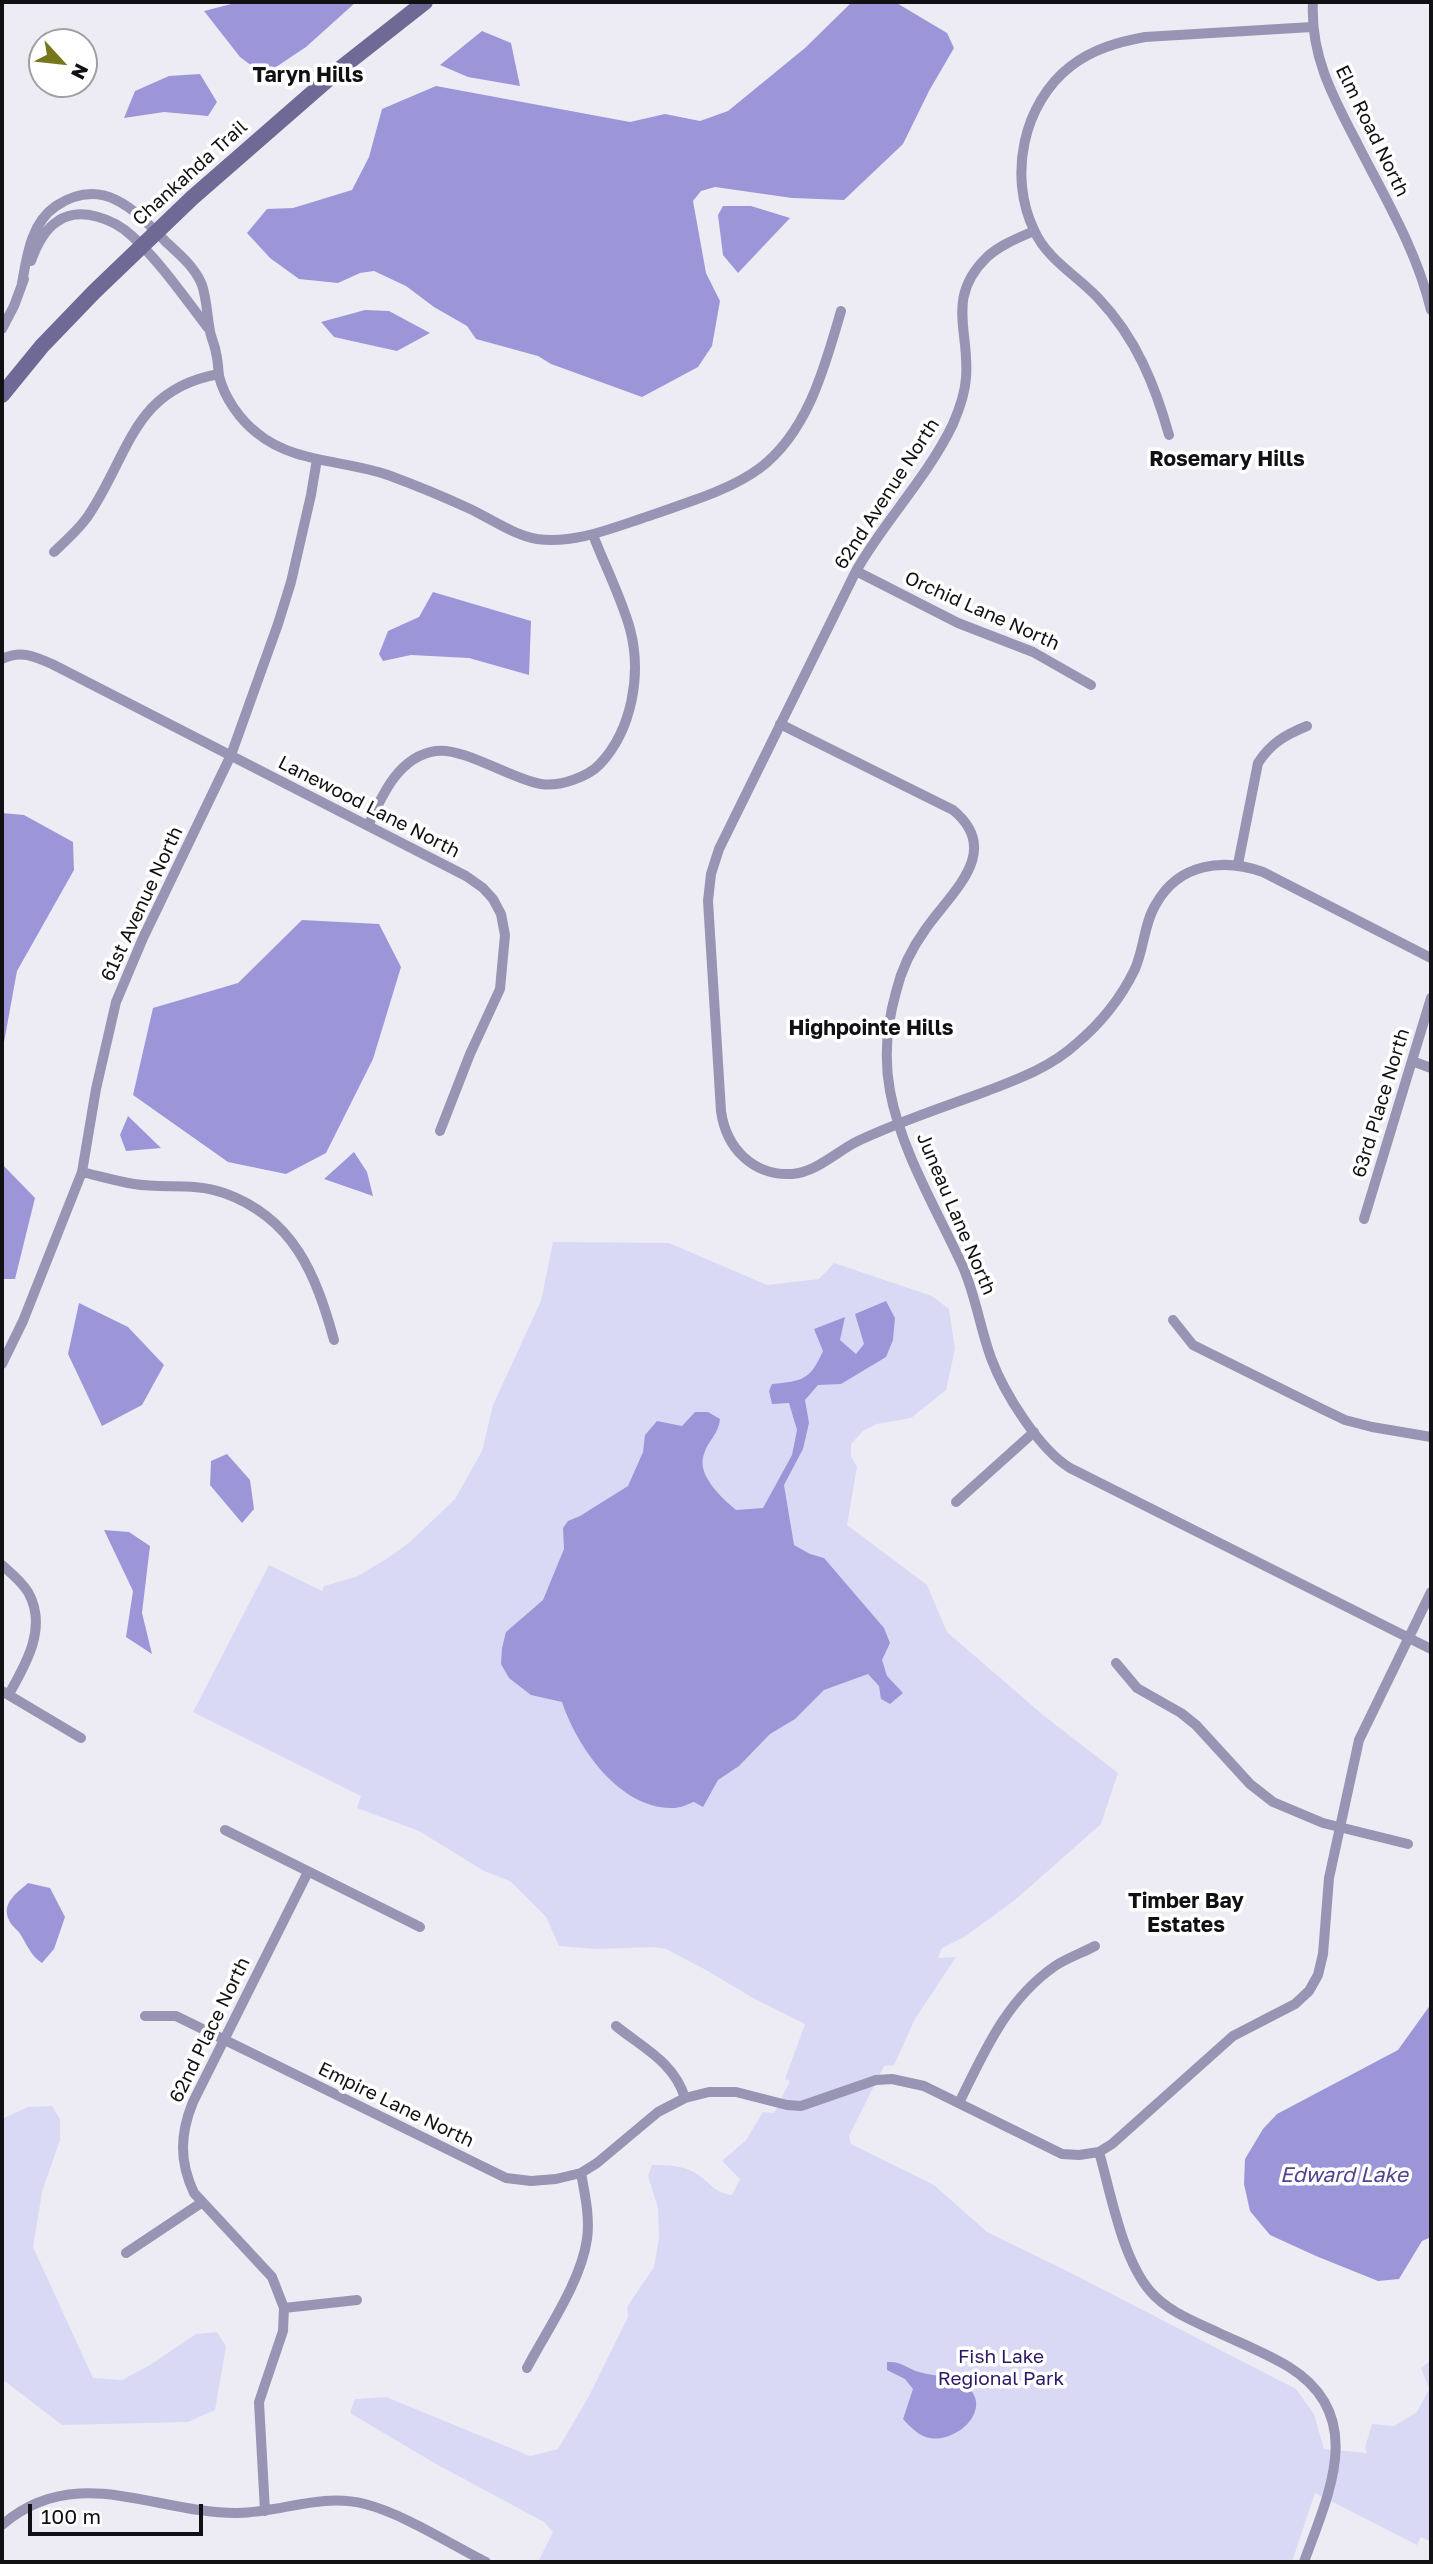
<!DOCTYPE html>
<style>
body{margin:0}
#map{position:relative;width:1433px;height:2564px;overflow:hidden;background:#edecf4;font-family:"Golos Text",sans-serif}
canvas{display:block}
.frame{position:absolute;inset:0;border:4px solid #111114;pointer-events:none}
.north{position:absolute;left:28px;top:28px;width:70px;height:70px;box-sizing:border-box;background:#fff;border:2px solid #a0a0a1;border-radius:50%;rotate:117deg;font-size:19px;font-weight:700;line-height:28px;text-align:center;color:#111114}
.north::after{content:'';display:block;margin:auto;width:24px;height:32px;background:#78761b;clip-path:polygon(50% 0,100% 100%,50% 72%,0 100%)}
.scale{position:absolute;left:28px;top:2504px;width:175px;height:32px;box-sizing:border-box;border:4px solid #111114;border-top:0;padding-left:9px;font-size:21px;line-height:24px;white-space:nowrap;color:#111114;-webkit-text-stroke:5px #fff;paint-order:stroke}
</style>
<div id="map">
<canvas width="1433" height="2564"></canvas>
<div class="frame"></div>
<div class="north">N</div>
<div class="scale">100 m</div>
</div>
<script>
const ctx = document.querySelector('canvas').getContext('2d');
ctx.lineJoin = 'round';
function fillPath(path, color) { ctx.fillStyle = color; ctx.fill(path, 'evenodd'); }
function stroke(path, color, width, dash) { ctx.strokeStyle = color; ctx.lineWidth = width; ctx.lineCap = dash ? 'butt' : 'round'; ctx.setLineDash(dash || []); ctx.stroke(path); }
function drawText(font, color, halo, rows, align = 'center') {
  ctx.font = font + ' "Golos Text",sans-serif'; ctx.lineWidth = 7; ctx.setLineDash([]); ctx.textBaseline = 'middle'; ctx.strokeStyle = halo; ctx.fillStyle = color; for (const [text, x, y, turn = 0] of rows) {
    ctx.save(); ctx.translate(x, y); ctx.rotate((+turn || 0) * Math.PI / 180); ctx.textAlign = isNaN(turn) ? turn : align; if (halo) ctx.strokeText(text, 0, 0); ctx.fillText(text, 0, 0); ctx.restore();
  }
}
const green = new Path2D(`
 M553,1242L669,1243L767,1285L819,1279L834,1263L932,1296L949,1309L955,1349L946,1390L911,1418L877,1424L863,1431L851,1444V1456L857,1467L847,1525L927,1585L947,1632L1043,1715L1118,1773L1101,1824L1015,1900L964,1937L942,1948L938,1958L956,1957L915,2019L894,2065L884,2066L849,2136L851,2144L934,2185L987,2232L1071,2273L1296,2389L1314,2414L1324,2449L1367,2453L1365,2448L1372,2424L1394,2426L1417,2412L1429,2389L1421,2368L1431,2360V2542L1421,2537L1417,2545L1315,2493L1292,2562H538L553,2532L544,2522L436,2464L350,2413L355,2399L386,2397L530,2456L558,2449L589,2396L628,2317L627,2307L654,2267L659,2238L658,2208L648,2176L652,2165C669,2165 685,2165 700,2176C713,2186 714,2192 732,2195L740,2179L722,2161L746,2140L763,2112L774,2113L790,2081L785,2079L805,2024L753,1998L706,1970L666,1949L654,1947L596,1949L559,1946L546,1917L510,1881L484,1871L419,1831L357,1808L361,1796L193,1712L269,1565L322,1591L324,1586L358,1576L391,1556L410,1542L455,1499L482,1451L493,1405L541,1301Z
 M52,2106L60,2119V2140L42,2192L33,2247L93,2378L122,2380L150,2365L196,2334L217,2332L226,2346L215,2410L188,2422L62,2425L2,2379V2119L28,2107Z`);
const water = new Path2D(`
 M239,2H356L306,47L264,75L240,57L204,11Z
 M852,2H895L947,33L954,48L929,91L903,144L844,200L792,198L715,187L701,191L693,201L706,273L720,301L712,346L698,367L642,397L551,364L538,356L476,339L467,326L434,307L406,286L374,271L360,273L338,283L299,279L270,258L247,233L267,209L293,208L352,190L369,157L382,109L436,86L630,122L665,114L700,121L728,111L805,48Z
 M482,31L511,43L520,86L468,77L440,65Z
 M200,74L217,102L208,116L164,112L124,118L135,91L169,76Z
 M723,206H751L790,218L738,273L723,255L718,215Z
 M365,310L389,311L430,333L397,351L334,337L321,322Z
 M433,592L531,621L529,675L469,658L411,655L383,661L379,654L388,631L419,617Z
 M2,813L24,815L73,842L74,870L17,971L2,1053Z
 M302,920L379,924L401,967L373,1059L326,1153L286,1174L228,1162L133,1095L153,1008L238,983Z
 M128,1116L161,1148L126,1151L120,1135Z
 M354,1152L367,1172L373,1196L324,1179Z
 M2,1164L35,1198L15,1279H2Z
 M886,1301L895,1318L893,1340L886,1357L841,1384L818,1385L805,1400L809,1423L803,1449L784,1485L794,1545L810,1554L824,1558L884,1628L890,1643L882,1660L887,1676L903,1693L890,1704L881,1699L879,1686L868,1674L824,1690L795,1719L770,1734L739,1766L718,1780L703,1807L694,1802C688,1804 681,1808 674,1808C620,1810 577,1747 562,1702L531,1695L509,1678L501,1664L502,1648L506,1632L543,1600L564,1549L563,1528L568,1521L580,1516L628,1486L643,1452L645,1435L657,1421L682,1426L695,1412H708L720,1419C719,1434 708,1440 704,1454C696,1475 722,1498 736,1510L763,1508L792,1455L797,1430L789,1403L772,1404L769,1391L772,1384C803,1381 810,1380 823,1351L814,1329L845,1317L840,1340L856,1354L864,1344L855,1314Z
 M79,1303L128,1327L164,1365L142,1405L102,1426L68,1354Z
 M227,1454L250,1480L254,1509L242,1523L210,1485L211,1461Z
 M104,1530L129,1532L150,1546L142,1613L152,1654L126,1637L133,1591Z
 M28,1883L50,1888L65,1917L54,1949L42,1963C32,1957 28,1947 22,1937C19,1930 11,1926 9,1920C1,1903 17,1893 28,1883Z
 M1431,2004V2237L1422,2241L1399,2279L1378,2281L1316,2256L1270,2235L1250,2211L1244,2184L1245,2159L1263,2129L1277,2114L1398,2050Z
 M887,2362C903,2361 908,2370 923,2373C938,2377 958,2376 969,2388C992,2412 955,2443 930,2438C920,2437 909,2426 903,2419L913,2389L905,2379L887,2370Z`);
const street = new Path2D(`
 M1313,2C1310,55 1333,97 1357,143C1385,198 1417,251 1431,310
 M1034,231C1018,238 1000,245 987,257C945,298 970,331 966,378C965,394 959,410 953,424C927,478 885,520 856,571L719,849L711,874L708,901L721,1111C726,1148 753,1176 792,1174C817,1172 837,1151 858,1141C900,1121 944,1107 987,1091C1018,1079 1051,1067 1076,1044C1100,1024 1121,998 1135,969C1144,949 1144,923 1156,904C1179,863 1223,858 1263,872L1431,958
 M31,261C36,247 45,229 58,221C80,206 114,219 132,236C161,263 184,297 208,328
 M22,283C27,255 31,223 56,206C103,175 135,210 165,241C179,254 195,267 202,285C207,300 207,316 210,331C211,338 215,345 216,353C218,360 218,368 219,376C224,397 240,420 257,433C293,463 345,460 388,475C415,485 442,496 468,508C490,518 513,535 537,539C576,544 612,528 649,516C685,503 729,491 760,468C808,432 825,366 841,311
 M2,329L14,306L24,279
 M1169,435C1155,385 1136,338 1099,299C1078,276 1047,260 1034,230C1008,176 1023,103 1071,66C1093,49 1118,42 1145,37L1312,27
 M54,552C66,540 81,528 90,513C130,452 134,389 219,374
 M856,571L958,623L1033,652L1091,685
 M2,659C21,650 34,656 52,664L466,876L483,888L493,899L501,914L505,935L500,989L470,1054L440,1131
 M780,724L953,810C1004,852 950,893 925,930C912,948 901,971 896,992C887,1024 884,1059 890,1091C901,1151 938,1212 963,1267C976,1297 980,1328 991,1358C1004,1393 1039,1449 1070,1468L1431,1649
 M368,826C382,795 399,756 436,751C464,747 511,779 541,784C559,787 588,777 600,764C632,730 642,674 630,629C621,597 605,566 593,535
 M1238,864L1258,763C1271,743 1285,735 1307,726
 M1412,1061L1431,1068
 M82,1172C99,1176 116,1181 134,1184C164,1189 193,1182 224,1193C294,1218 316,1275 334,1340
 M1364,1219L1431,998
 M1173,1320L1193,1345L1320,1408L1345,1420L1372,1427L1431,1437
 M2,1364L23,1321L82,1172L96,1089L116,1002L143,938L231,755L278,624L291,582L311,495L317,459
 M956,1502L1034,1432
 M2,1565C11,1573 22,1582 28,1592C48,1627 26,1664 9,1694
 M1116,1663L1137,1688L1181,1713L1196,1725L1250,1784L1273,1802L1323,1823L1408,1844
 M2,1691L81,1738
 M225,1830L420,1927
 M145,2016H176L506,2178L531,2181L556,2179L581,2173L597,2163L658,2112L685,2098L709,2092H736L787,2105L801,2106L876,2080L892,2079L924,2086L1062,2154L1079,2155L1099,2152L1112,2144L1233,2036L1295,2004L1309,1991L1318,1975L1323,1954L1329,1878L1359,1740L1431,1592
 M616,2026C643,2048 674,2062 685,2098
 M959,2103C984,2052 1006,2000 1055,1966C1067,1958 1082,1953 1095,1946
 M1099,2152C1111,2194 1122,2258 1150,2291C1167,2311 1193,2321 1217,2332C1240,2343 1266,2353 1289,2367C1368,2416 1328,2495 1304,2562
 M126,2253L201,2203
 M284,2308L357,2300
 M527,2368C547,2330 581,2282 587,2239C590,2217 585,2195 581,2173
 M265,2511L259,2402L283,2331L284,2308L272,2277L194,2193C179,2161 180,2134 193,2102L308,1872
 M2,2525C76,2461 156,2514 238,2513C283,2512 320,2493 365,2504C404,2514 450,2544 486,2562`);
const secondary = new Path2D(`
 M2,395L42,346L94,292L192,198L341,68L425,2`);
const streetNames = [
 ["Elm Road North",1372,131,64],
 ["Chankahda Trail",190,173,-42],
 ["62nd Avenue North",887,494,-57],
 ["Orchid Lane North",982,611,24],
 ["Lanewood Lane North",369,807,27],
 ["61st Avenue North",142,904,-65],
 ["63rd Place North",1381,1103,-73],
 ["Juneau Lane North",956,1214,67],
 ["62nd Place North",210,2030,-64],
 ["Empire Lane North",396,2105,26]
];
const parkNames = [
 ["Fish Lake",1001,2357],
 ["Regional Park",1001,2379]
];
const neighbourhoodNames = [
 ["Taryn Hills",308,75],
 ["Rosemary Hills",1227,459],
 ["Highpointe Hills",871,1028],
 ["Timber Bay",1186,1901],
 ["Estates",1186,1925]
];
const waterNames = [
 ["Edward Lake",1344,2175]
];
fillPath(green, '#dad9f5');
fillPath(water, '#9c96d9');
stroke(street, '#9795b3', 10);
stroke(secondary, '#6e6a95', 16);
drawText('19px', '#111114', '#fff', streetNames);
drawText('19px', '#2b1664', '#fff', parkNames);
drawText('bold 21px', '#111114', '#fff', neighbourhoodNames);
drawText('italic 21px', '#514393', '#fff', waterNames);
</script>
